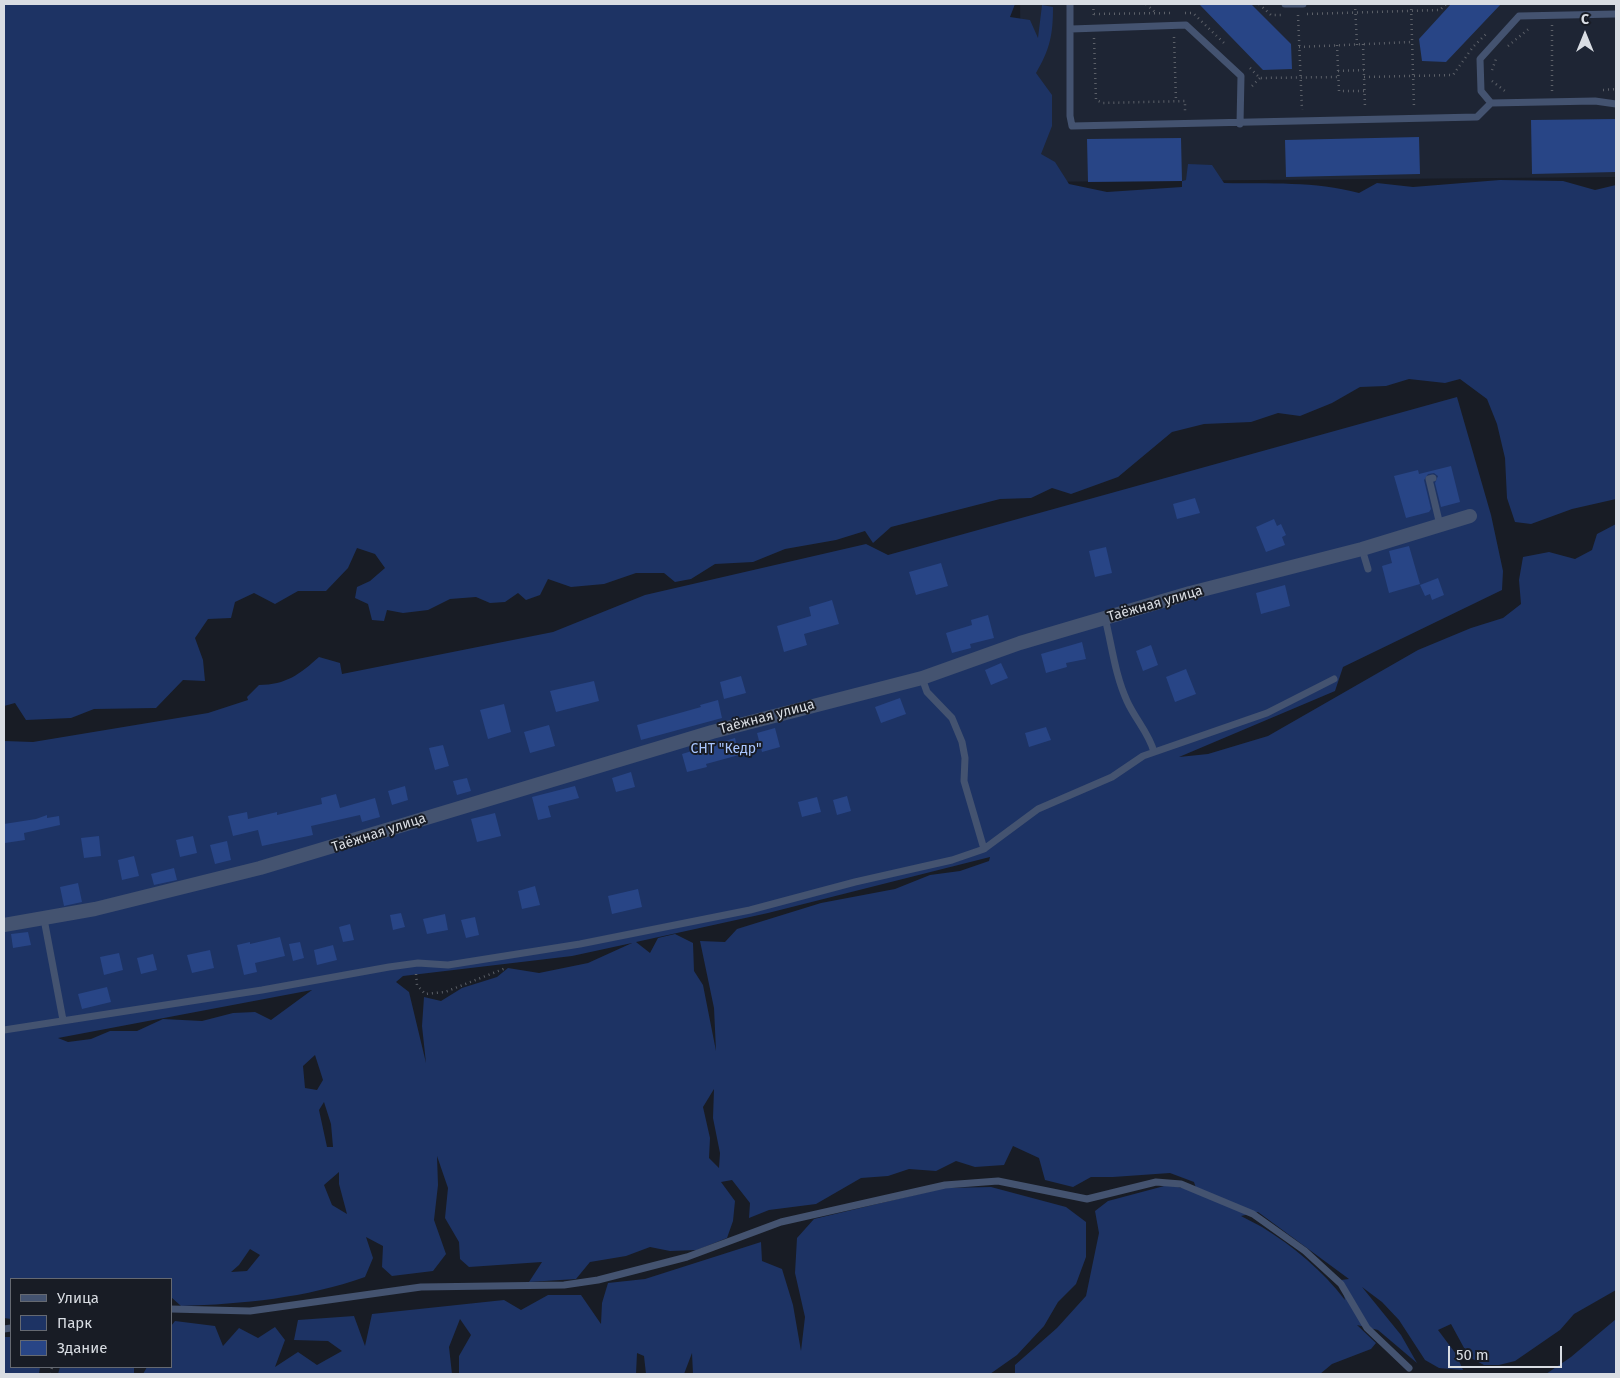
<!DOCTYPE html>
<meta charset="utf-8">
<style>
body{margin:0}
#map{position:relative;width:1620px;height:1378px;overflow:hidden;background:#181c25;font-family:"Fira Sans",sans-serif}
canvas{display:block}
.frame{position:absolute;inset:0;border:5px solid #d9dde3;pointer-events:none}
.legend{position:absolute;left:10px;top:1278px;width:162px;height:90px;box-sizing:border-box;background:#181c25;border:1px solid #656971;margin:0;padding:6px 9px;list-style:none;font-size:15px;color:#d9dde3}
.legend li{display:flex;align-items:center;gap:10px;height:25px}
.legend b{width:25px;border:1px solid #656971}
.north{position:absolute;left:1560px;top:10px;width:50px;height:50px;-webkit-text-stroke:4px #181c25;paint-order:stroke;rotate:0deg;font-size:14px;font-weight:700;line-height:20px;text-align:center;color:#d9dde3}
.north::after{content:'';display:block;margin:auto;width:18px;height:22px;background:#d9dde3;clip-path:polygon(50% 0,100% 100%,50% 72%,0 100%)}
.scale{position:absolute;left:1448px;top:1346px;width:114px;height:22px;box-sizing:border-box;border:2px solid #d9dde3;border-top:0;padding-left:6px;font-size:15px;line-height:18px;white-space:nowrap;color:#d9dde3;-webkit-text-stroke:4px #181c25;paint-order:stroke}
</style>
<div id="map">
<canvas width="1620" height="1378"></canvas>
<div class="frame"></div>
<ul class="legend">
<li><b style="height:6px;background:#445370"></b>Улица</li>
<li><b style="height:14px;background:#1d3364"></b>Парк</li>
<li><b style="height:14px;background:#284586"></b>Здание</li>
</ul>
<div class="north">С</div>
<div class="scale">50 m</div>
</div>
<script>
const ctx = document.querySelector('canvas').getContext('2d');
ctx.lineJoin = 'round';
function fillPath(path, color) { ctx.fillStyle = color; ctx.fill(path, 'evenodd'); }
function stroke(path, color, width, dash) { ctx.strokeStyle = color; ctx.lineWidth = width; ctx.lineCap = dash ? 'butt' : 'round'; ctx.setLineDash(dash || []); ctx.stroke(path); }
function drawText(font, color, halo, rows, align = 'center') {
  ctx.font = font + ' "Fira Sans",sans-serif'; ctx.lineWidth = 4; ctx.setLineDash([]); ctx.textBaseline = 'middle'; ctx.strokeStyle = halo; ctx.fillStyle = color; for (const [text, x, y, turn = 0] of rows) {
    ctx.save(); ctx.translate(x, y); ctx.rotate((+turn || 0) * Math.PI / 180); ctx.textAlign = isNaN(turn) ? turn : align; if (halo) ctx.strokeText(text, 0, 0); ctx.fillText(text, 0, 0); ctx.restore();
  }
}
const built = new Path2D(`
 M1020,4H1616V177L1023,182Z`);
const green = new Path2D(`
 M4,4H1015L1010,17L1030,20L1038,38L1042,5L1053,7C1053,35 1050,49 1036,73L1052,95V126L1041,154L1055,162L1069,184L1107,192L1182,187V181L1186,180L1188,164L1212,165L1224,183C1269,184 1315,181 1359,193L1377,183L1413,187L1500,180L1563,181L1595,190L1616,185V499L1572,509L1531,524L1515,522L1507,498L1505,458L1497,424L1487,399L1460,379L1445,383L1409,379L1386,386L1360,387L1332,403L1300,416L1278,413L1251,422L1204,424L1172,432L1118,477L1071,494L1052,488L1031,498L1000,499L891,527L873,543L865,531L836,540L785,549L753,562L715,564L691,579L675,582L664,573H636L604,584L571,587L548,579L540,595L526,600L518,593L505,602L490,603L476,597L450,599L428,610L403,613L387,610L384,621L372,620L368,604L355,598L357,587L370,581L385,568L375,554L357,548L348,568L326,591H298L275,604L254,593L235,602L231,618L208,619L195,638L203,660L205,681L183,680L156,708L94,709L71,718L26,720L15,703L4,706Z
 M1457,397L1491,515L1503,571L1502,590L1343,667L1335,691L1179,757L1208,754L1268,736L1418,650L1471,628L1503,618L1521,604L1519,580L1523,557L1549,552L1575,559L1592,550L1597,534L1616,524V1290L1574,1314L1560,1330L1515,1361L1499,1365H1484L1469,1357L1451,1324L1438,1330L1456,1354L1463,1370L1439,1368L1425,1360L1399,1320L1382,1302L1362,1287L1401,1335L1417,1363L1378,1330L1357,1325L1376,1343L1371,1349L1332,1364L1320,1374H1015V1365L1057,1328L1086,1296L1099,1233L1095,1211L1108,1201L1168,1185L1197,1191L1194,1182L1170,1173L1113,1177H1091L1073,1187L1045,1180L1039,1158L1013,1146L1004,1165L975,1167L956,1161L936,1171L909,1169L888,1176L861,1178L816,1204L769,1210L749,1218L750,1203L732,1180L721,1182L735,1201L733,1221L727,1238L697,1250L670,1251L650,1247L626,1256L590,1262L576,1279L529,1282L542,1262L469,1267L460,1259L459,1242L445,1218L448,1188L437,1156L438,1185L434,1220L446,1254L433,1271L392,1276L382,1267L383,1246L366,1237L373,1258L365,1277C306,1298 243,1304 181,1306L171,1297V1279H11V1319L4,1318V741L33,742L208,713L248,700L247,697L259,685C286,685 300,674 319,657L340,663L342,674L553,632L645,595L866,544L888,555ZM990,857L989,861L960,871L930,875L895,889L821,903L737,929L725,942L700,941L714,1008L716,1051L703,985L694,971L693,943L675,934L658,938L650,953L636,942L768,913ZM632,943L588,963L539,973L508,968L497,977L462,988L441,1001L424,997L422,1026L426,1063L409,992L396,982L403,976L572,956ZM312,990L271,1020L255,1012L233,1013L202,1021L163,1019L137,1031H110L91,1039L68,1042L58,1038ZM315,1055L323,1080L317,1090L305,1088L303,1066ZM714,1089L713,1118L720,1153L719,1168L709,1158L710,1138L703,1107ZM324,1102L331,1124L333,1147H327L319,1110ZM339,1172V1184L347,1214L332,1205L324,1185ZM1258,1212L1349,1279L1341,1280L1345,1300C1323,1271 1293,1246 1262,1227C1255,1223 1248,1220 1241,1216ZM250,1249L260,1255L247,1271L231,1272L239,1265Z
 M991,1187L1066,1207L1086,1222V1257L1076,1284L1058,1302L1044,1326L1017,1355L990,1374H693L692,1353L684,1374H646L644,1356L637,1353L636,1374H459V1356L471,1335L460,1319L449,1347L452,1374H143L147,1367H171V1326L175,1321L215,1326L223,1346L239,1328L258,1338L275,1327L285,1340L275,1367L298,1352L317,1365L342,1351L328,1341L294,1340L298,1320L354,1316L365,1346L372,1314L504,1300L521,1310L548,1295H581L601,1324L602,1303L608,1283L645,1279L761,1242L762,1261L782,1269L793,1305L801,1351L805,1317L795,1273L797,1238L814,1219L944,1188Z
 M1616,1319V1374H1546L1571,1357Z
 M4,1337H11V1367H40L39,1374H4Z
 M60,1367H134V1374H58Z`);
const building = new Path2D(`
 M1199,4H1251L1291,44L1292,69L1263,70Z
 M1451,4H1501L1446,62L1422,61L1419,39Z
 M1616,119V172L1532,174L1531,120Z
 M1419,137L1420,174L1286,177L1285,140Z
 M1181,138L1182,181L1088,182L1087,139Z
 M1451,466L1460,502L1441,507L1435,483L1438,476L1434,473L1428,474L1424,480L1431,509L1429,512L1406,518L1394,476L1418,470L1419,474Z
 M1195,498L1200,513L1177,519L1173,504Z
 M1274,519L1277,526L1281,524L1286,535L1282,537L1285,545L1266,552L1256,527Z
 M1409,546L1420,584L1389,593L1382,566L1392,563L1389,551Z
 M1106,547L1112,573L1095,577L1089,551Z
 M941,563L948,586L916,595L909,572Z
 M1438,578L1444,595L1432,600L1430,594L1425,596L1420,585Z
 M1285,585L1290,606L1261,614L1256,593Z
 M832,600L839,624L804,634L807,645L784,652L777,626L811,616L809,607Z
 M988,615L994,638L970,644L971,648L952,653L946,633L972,625L971,620Z
 M1082,642L1086,659L1066,663L1067,667L1046,673L1041,654Z
 M1151,645L1158,665L1143,671L1136,651Z
 M1001,663L1008,678L991,685L985,670Z
 M1186,669L1196,694L1175,702L1166,677Z
 M741,676L746,693L724,699L720,682Z
 M594,681L599,701L556,712L550,691Z
 M900,698L906,714L881,723L875,707Z
 M718,700L722,718L641,740L637,725L701,707L700,705Z
 M504,704L511,732L488,739L480,710Z
 M549,725L555,746L530,753L524,732Z
 M1046,727L1051,740L1029,747L1025,733Z
 M775,728L780,747L762,752L757,733Z
 M735,738L739,755L706,764L707,767L687,772L682,754Z
 M443,745L449,766L435,770L429,748Z
 M631,772L635,787L616,792L612,778Z
 M467,778L471,791L457,795L453,781Z
 M405,786L408,800L392,805L388,791Z
 M575,786L579,798L548,806L551,817L538,820L532,797Z
 M336,794L340,808L375,798L380,817L362,822L360,815L311,826L313,835L262,846L258,830L233,836L228,816L247,812L248,819L277,812V815L322,804L321,798Z
 M847,796L851,811L837,815L833,800Z
 M817,797L821,812L802,817L798,802Z
 M495,813L501,836L477,842L471,819Z
 M47,815V818L59,816L60,825L24,833L25,840L5,843L4,824L36,819Z
 M99,836L101,856L84,858L81,838Z
 M193,836L197,853L180,857L176,840Z
 M227,841L231,860L215,864L210,845Z
 M134,856L139,876L122,880L118,860Z
 M174,868L177,880L154,885L151,874Z
 M78,883L82,902L64,906L60,887Z
 M535,886L540,905L522,909L518,891Z
 M638,889L642,907L612,914L608,896Z
 M401,913L405,927L393,930L390,915Z
 M445,914L448,930L427,934L423,919Z
 M475,917L479,935L466,938L461,920Z
 M350,924L354,940L343,942L339,927Z
 M28,932L31,945L13,948L11,934Z
 M280,937L285,956L255,963L257,972L244,975L237,945L250,942V944Z
 M300,942L304,958L293,961L289,944Z
 M333,945L337,960L317,965L314,950Z
 M210,950L214,968L192,973L187,955Z
 M119,953L123,970L104,975L100,957Z
 M153,954L157,970L141,974L137,958Z
 M107,987L111,1002L82,1009L78,994Z`);
const path = new Path2D(`
 M1093,4L1094,17
 M1146,4L1156,13
 M1259,4L1271,15H1282
 M1355,4L1357,45
 M1411,4L1414,107
 M1185,13H1193L1226,45
 M1094,14L1172,13
 M1307,14L1440,10L1446,4
 M1298,15L1302,110
 M1552,25V92
 M1174,37L1176,101
 M1094,38L1096,100L1103,103L1185,101V113
 M1363,44L1365,108
 M1337,45L1339,91H1364
 M1508,46L1531,27
 M1299,47L1412,42
 M1250,68L1260,78L1338,77
 M1492,70L1496,59
 M1338,71L1364,70
 M1364,77L1453,75L1473,47L1487,33
 M1492,81L1505,91
 M1252,86L1260,78
 M1603,90L1616,89
 M416,974L417,985L425,994L445,992L506,968
 M51,1374L52,1367`);
const service = new Path2D(`
 M1070,4V116L1072,126L1477,117L1491,103L1595,101L1616,104
 M1285,4H1303
 M1071,29L1186,25L1241,76L1240,124
 M1491,103L1481,91L1480,59L1519,16L1616,14
 M1433,478L1429,479L1440,525
 M1362,549L1368,569
 M1105,618C1112,646 1115,675 1127,701C1135,719 1149,733 1154,752
 M922,678L927,692L952,718L962,742L965,758L964,781L984,849
 M44,919L63,1020
 M4,1030L262,990L389,967L418,963L448,965L580,944L750,910L855,882L952,860L984,849L1038,809L1112,777L1143,756L1267,713L1334,679
 M171,1309L250,1311L421,1287L564,1285L598,1280L687,1257L781,1222L945,1185L998,1181L1087,1199L1156,1182L1181,1184L1253,1214L1305,1251L1341,1284L1367,1328L1409,1368
 M4,1329L11,1328`);
const minor = new Path2D(`
 M4,925L95,909L260,868L712,732L922,678L1020,643L1074,627L1190,593L1362,549L1470,516`);
const streetNames = [
 ["Таёжная улица",1155,604,-16],
 ["Таёжная улица",767,717,-15],
 ["Таёжная улица",379,833,-18]
];
const parkNames = [
 ["СНТ \"Кедр\"",726,749]
];
fillPath(built, '#1e2534');
fillPath(green, '#1d3364');
fillPath(building, '#284586');
stroke(path, '#5c6068', 2.5, [1, 4]);
stroke(service, '#445370', 7);
stroke(minor, '#445370', 14);
drawText('14px', '#d9dde3', '#181c25', streetNames);
drawText('14px', '#a9c6ff', '#181c25', parkNames);
</script>
